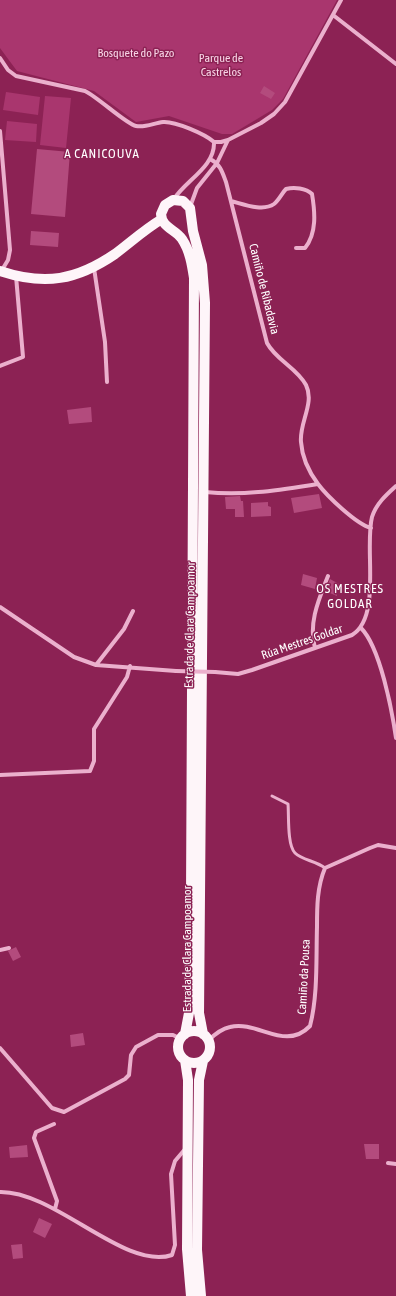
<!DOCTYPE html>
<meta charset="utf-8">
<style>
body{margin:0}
canvas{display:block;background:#8c2254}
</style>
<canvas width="396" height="1296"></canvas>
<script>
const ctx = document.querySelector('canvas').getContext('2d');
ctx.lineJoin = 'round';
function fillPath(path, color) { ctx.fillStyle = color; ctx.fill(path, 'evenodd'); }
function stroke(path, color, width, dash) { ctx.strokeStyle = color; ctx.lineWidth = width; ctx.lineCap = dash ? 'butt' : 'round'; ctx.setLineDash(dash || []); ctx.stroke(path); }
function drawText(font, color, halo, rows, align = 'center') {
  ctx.font = font + ' "Asap Condensed",sans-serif'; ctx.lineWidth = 3; ctx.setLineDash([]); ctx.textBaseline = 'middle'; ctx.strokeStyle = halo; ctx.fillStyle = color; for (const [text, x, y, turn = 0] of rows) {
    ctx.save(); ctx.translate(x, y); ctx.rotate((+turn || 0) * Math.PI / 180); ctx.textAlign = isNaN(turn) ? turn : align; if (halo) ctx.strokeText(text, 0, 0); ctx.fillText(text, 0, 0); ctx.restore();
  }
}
const green = new Path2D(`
 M0,0H337L283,99L272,110L232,134H222L169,116L136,122L94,91L17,71L0,48Z
 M6,92L40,97L38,115L3,110Z
 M45,96L71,98L66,148L40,145Z
 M7,121L37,124L36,142L5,140Z`);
const building = new Path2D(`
 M264,86L275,93L271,99L260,93Z
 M37,149L70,152L65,217L31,214Z
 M31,231L59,233L58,247L30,245Z
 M91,407L92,422L69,424L67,410Z
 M319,494L322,508L294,513L291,498Z
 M240,496L241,501H243L244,517H235V509H226L225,497Z
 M268,502V506L271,507V516L251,517V503Z
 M303,574L317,578L315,589L301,585Z
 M330,579L339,584V587L336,589L337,596L325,591Z
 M16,947L21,957L13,961L8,951Z
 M83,1033L85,1045L71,1047L70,1035Z
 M364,1144H379V1159H366Z
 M27,1145L28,1157L10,1158L9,1147Z
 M39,1218L52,1224L45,1238L33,1232Z
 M22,1244L23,1258L13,1259L11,1245Z`);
const lane = new Path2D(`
 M272,796L288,804C289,815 287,845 295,853C302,860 316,861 325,868`);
const street = new Path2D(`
 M333,15L396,64
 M0,58L8,70L16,76L85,91C99,98 126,124 136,126C145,128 154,123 163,122C175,121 205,134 214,142
 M0,131L10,250L8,260L2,270
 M214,142H221L228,140
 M210,159C220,164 222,171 226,182L267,343C276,360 297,368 306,385C315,403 299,423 301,442C302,457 309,472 318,484C327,496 356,524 371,528
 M174,199C186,180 215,167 214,142
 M231,201C243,204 263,212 274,204C279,200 282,193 286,189C294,187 306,188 312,194C315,212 317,233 305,248H296
 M190,207L197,188L217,163L228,140L261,123L274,114L285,102L341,0
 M94,268L105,342L107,382
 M0,366L23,357L16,276
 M205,492C245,496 279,490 318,484
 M0,607L74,657L96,665L176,671
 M361,628C380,647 392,710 396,738
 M315,648C308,623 319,599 328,576
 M96,665L124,629L133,611
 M215,672L238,674L252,670L352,635C382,617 364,548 372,517C376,504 386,495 396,486
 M0,775L90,771L94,761V729L127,677L130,666
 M0,950L9,948
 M209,1040C215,1034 221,1029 230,1027C258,1020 285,1052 310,1026C318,995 316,959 317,927C317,907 317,887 325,868L370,848L378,845L396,848
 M0,1048L52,1108L64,1112L125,1079L129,1075L131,1055L136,1047L158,1035H173L181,1039
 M54,1124L36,1132L34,1138L57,1201L55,1209
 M388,1163L396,1164
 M0,1192C55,1191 125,1271 172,1255L175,1245L171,1174L175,1161L186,1148`);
const primary = new Path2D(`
 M0,271C45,286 77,280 115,254C131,242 145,229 162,219
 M178 1047a16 16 0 1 1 32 0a16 16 0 1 1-32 0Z
 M185,1034L189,1013L191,895L194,278C192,265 190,251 182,239C175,229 162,228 161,214L165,205L173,200L183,201L190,208L193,231L202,265L205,303L199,1013L203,1034
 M185,1060L188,1080L187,1249L191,1296
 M201,1296L197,1250L199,1080L203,1061`);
const streetBridge = new Path2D(`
 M176,671L215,672`);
const parkNames = [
 ["Bosquete do Pazo",136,53],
 ["Parque de",221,58],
 ["Castrelos",221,72]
];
const streetNames = [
 ["Camiño de Ribadavia",264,289,76],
 ["Estrada de Clara Campoamor",190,625,-89],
 ["Rúa Mestres Goldar",302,642,-19],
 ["Estrada de Clara Campoamor",187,949,-90],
 ["Camiño da Pousa",304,977,-87]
];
const neighbourhoodNames = [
 ["A CANICOUVA",102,154],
 ["OS MESTRES",350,589],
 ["GOLDAR",350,604]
];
fillPath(green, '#a9366e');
fillPath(building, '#b34b7d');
stroke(lane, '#ebb0cd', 3);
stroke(street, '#ebb0cd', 4);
stroke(primary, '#fef5f9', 10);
stroke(streetBridge, '#ebb0cd', 4);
drawText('12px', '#f8d5e6', '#8c2254', parkNames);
drawText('12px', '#fff', '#8c2254', streetNames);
ctx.letterSpacing = '1px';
drawText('13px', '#fff', '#8c2254', neighbourhoodNames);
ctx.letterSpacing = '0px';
</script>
